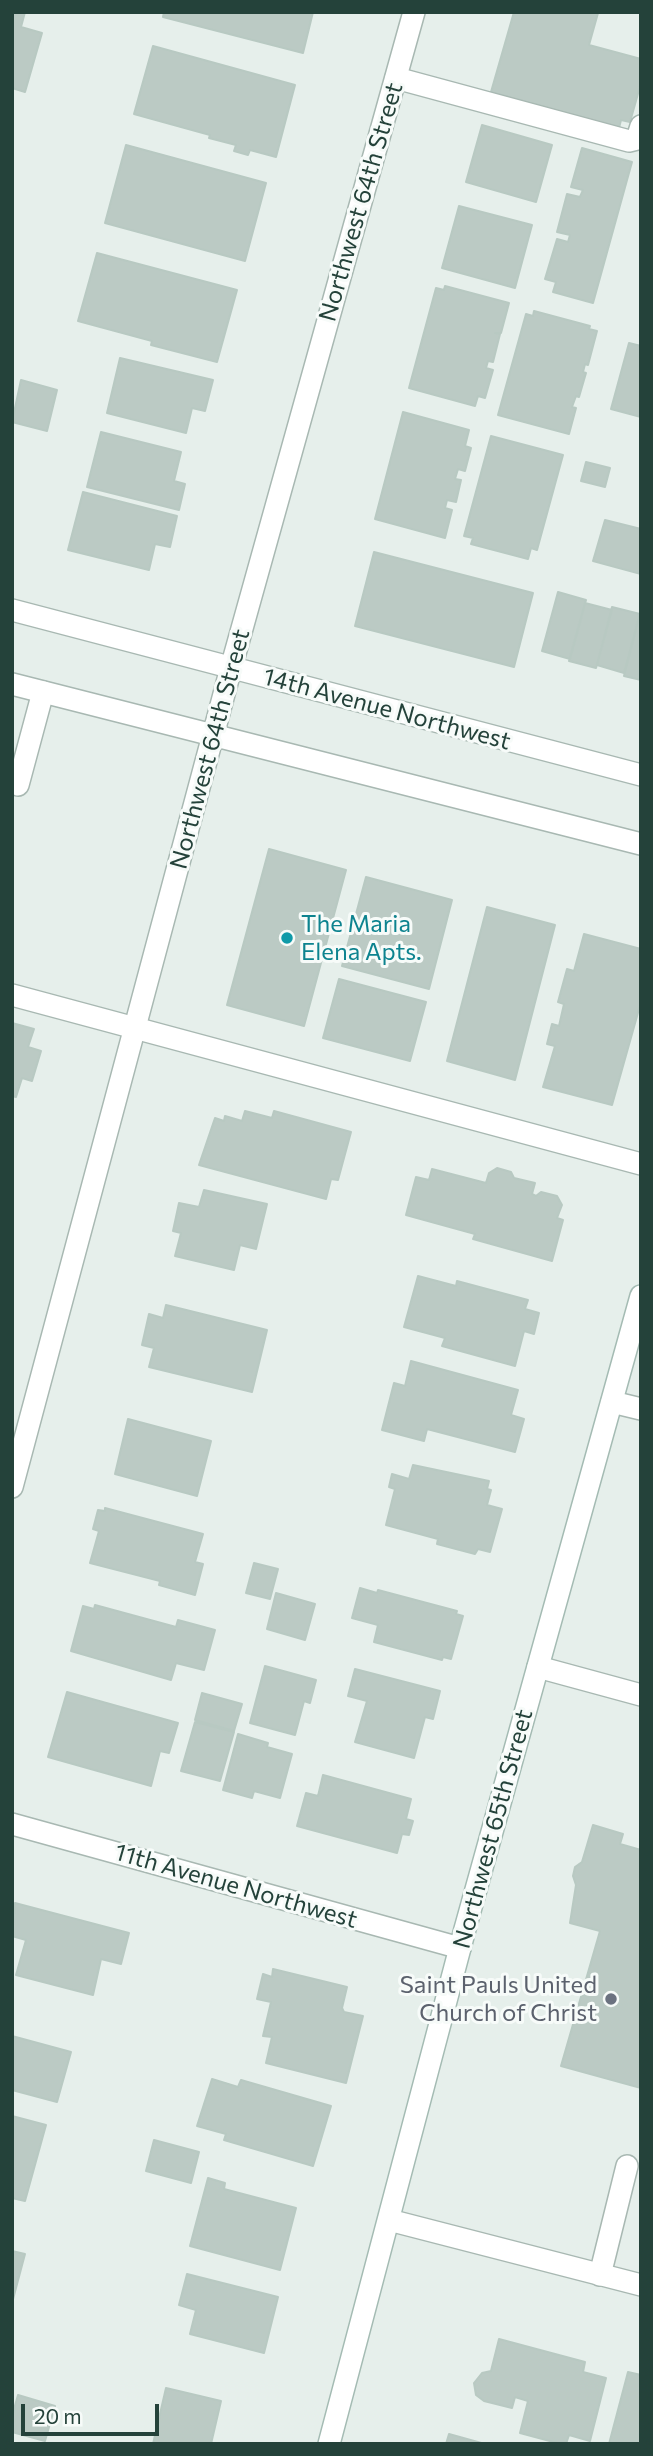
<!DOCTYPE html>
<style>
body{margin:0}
#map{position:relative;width:653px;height:2456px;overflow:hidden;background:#e6efeb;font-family:Commissioner,sans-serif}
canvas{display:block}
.frame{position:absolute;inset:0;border:14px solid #24423a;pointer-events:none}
.scale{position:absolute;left:21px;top:2404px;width:138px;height:32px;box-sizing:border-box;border:4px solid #24423a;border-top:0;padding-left:9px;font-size:21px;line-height:24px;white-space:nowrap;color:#24423a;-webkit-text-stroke:5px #f7fbf9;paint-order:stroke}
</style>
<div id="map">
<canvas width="653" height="2456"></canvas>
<div class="frame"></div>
<div class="scale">20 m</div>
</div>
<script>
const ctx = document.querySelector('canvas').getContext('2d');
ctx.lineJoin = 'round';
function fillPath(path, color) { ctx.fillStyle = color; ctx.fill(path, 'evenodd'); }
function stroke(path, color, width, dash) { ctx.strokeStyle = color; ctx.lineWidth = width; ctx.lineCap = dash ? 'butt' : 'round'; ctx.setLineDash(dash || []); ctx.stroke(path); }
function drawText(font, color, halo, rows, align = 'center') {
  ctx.font = font + ' Commissioner,sans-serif'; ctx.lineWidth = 6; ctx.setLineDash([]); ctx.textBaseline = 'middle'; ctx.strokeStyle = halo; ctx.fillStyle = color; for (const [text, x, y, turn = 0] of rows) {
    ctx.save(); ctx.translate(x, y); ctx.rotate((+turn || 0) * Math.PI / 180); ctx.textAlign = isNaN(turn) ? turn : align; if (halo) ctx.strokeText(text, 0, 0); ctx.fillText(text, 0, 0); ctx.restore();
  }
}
const building = new Path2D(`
 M12,12H25L21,27L42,33L25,92L12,88Z
 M164,12H313L303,53L163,17Z
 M514,12L598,13L589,45L641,59V83L630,122L621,120L619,128L491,92Z
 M153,46L295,85L276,157L250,150L248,155L234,151L236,145L209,138L210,135L134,114Z
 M482,125L552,145L536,202L466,182Z
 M126,145L266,183L245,261L105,223Z
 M582,148L632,162L593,303L553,292L556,282L545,279L557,239L568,242L570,235L557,232L567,194L580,197L583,190L571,187Z
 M459,206L532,225L515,288L442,268Z
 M97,253L237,290L217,362L151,345L152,341L78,321Z
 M445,286L509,303L501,333H495L500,334L493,362L488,361L486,368L493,370L485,398L478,396L475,406L409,388L436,288L444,290Z
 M534,311L590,326L589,329L597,331L588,365L585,364L583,372L586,373L579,397L576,396L572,407L576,408L569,434L498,415L526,314L533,316Z
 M629,343L641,346V417L611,409Z
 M120,358L213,380L205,411L192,408L186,433L107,413Z
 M21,380L57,390L47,431L12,422Z
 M403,412L469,430L465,446L471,448L465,471L458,469L455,479L461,480L456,502L447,500L445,508L452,510L445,538L375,519Z
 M101,432L181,452L174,481L185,484L179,510L87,487Z
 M491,436L563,455L537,550L531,548L528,559L471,544L473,538L464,536Z
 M586,462L610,468L605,487L581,481Z
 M83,492L177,516L170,547L155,544L149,570L68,550Z
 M605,520L641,529V574L593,561Z
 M374,552L533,593L514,667L355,626Z
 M558,592L586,600L570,659L542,651Z
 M585,603L612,610L596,668L569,661Z
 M612,607L640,614L624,673L597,665Z
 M639,617H641V680L624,676Z
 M269,849L346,870L304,1026L227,1005Z
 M366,877L452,900L429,989L342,966Z
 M487,907L555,925L515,1080L447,1061Z
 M584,934L641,949V1002L612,1105L543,1087L555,1046L547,1044L552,1024L559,1026L564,1004L558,1002L567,969L574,971Z
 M339,979L426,1002L410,1061L323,1038Z
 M12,1023L34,1029L28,1047L41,1051L32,1081L22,1078L16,1097L12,1096Z
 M245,1111L272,1118L274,1111L351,1132L338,1180L331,1179L326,1199L199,1165L215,1118L224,1121L225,1116L242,1121Z
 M497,1168L511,1172L514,1178L535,1183L532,1194L536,1196L541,1192L557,1196L562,1205L557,1218L563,1220L552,1261L473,1239L475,1234L406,1215L416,1177L429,1180L432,1169L486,1183L489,1173Z
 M204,1190L267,1204L256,1249L240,1245L234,1270L175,1256L181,1233L173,1231L179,1203L199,1207Z
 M418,1276L456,1286L457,1281L528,1300L525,1309L539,1313L534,1334L524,1331L515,1366L442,1346L445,1338L404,1327Z
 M166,1305L267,1330L252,1392L149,1367L154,1348L142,1345L149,1314L163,1318Z
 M411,1361L518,1390L511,1415L524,1419L515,1452L427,1429L424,1441L382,1430L394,1383L405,1386Z
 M128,1419L211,1441L197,1496L115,1474Z
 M413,1465L489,1481L487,1489L491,1490L487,1505L502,1509L490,1552L478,1549L475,1554L437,1544L438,1539L386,1525L395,1489L389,1487L392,1474L409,1479Z
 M105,1508L203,1534L195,1562L203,1564L195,1595L159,1585L160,1581L90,1563L99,1531L93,1529L98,1510L105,1511Z
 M254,1563L278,1569L270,1599L246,1593Z
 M360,1588L377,1593L378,1590L457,1611L456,1614L463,1616L451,1659L443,1657L442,1660L374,1642L378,1625L352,1618Z
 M276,1593L315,1604L305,1640L267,1629Z
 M95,1605L176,1627L178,1620L215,1630L204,1670L176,1663L171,1680L71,1651L83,1606L94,1609Z
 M265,1666L316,1680L310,1703L304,1701L295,1735L250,1723Z
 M355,1669L440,1691L433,1719L425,1717L414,1758L355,1742L367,1701L348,1696Z
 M67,1692L178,1723L169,1753L160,1751L151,1786L48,1757Z
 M202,1693L242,1704L234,1731L195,1720Z
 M195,1722L234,1732L220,1781L181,1771Z
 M238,1734L268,1743L267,1747L292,1754L280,1798L254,1791L252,1798L223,1790Z
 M323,1775L411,1799L406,1819L413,1821L409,1835L402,1834L397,1853L297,1826L306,1793L318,1796Z
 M593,1825L623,1834L620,1844L641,1850V2088L561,2066L600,1931L570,1923L576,1885L573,1876L575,1867L582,1862Z
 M15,1903L129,1933L121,1964L101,1959L93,1995L16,1975L26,1940L12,1936Z
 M273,1969L347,1987L342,2008L344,2012L363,2016L346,2083L266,2063L272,2037L263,2036L271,2002L257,1999L263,1974L272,1977Z
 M12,2036L71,2052L57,2102L12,2090Z
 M212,2079L238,2087L241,2080L331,2106L313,2166L224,2140L226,2134L197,2126Z
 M12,2116L46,2125L25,2201L12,2198Z
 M154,2140L199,2152L191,2183L146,2171Z
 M208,2178L225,2183L224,2189L296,2208L280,2270L190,2246Z
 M12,2251L25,2254L12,2303Z
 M187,2274L278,2297L264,2353L190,2334L196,2310L179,2305Z
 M499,2339L585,2362L583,2372L606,2378L590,2441L569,2435L566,2444H561L520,2433L528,2401L515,2397L512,2408L484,2401L476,2395L474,2383L482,2373L491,2371Z
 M628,2372L641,2375V2444H609Z
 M166,2388L221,2401L211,2444H153Z
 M18,2395L55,2406L45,2441L12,2432V2416Z
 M449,2434L485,2444H446Z`);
const lane = new Path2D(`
 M396,78L629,141L637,139L641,126
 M18,785L43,692
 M12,995L641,1164
 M612,1402L641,1409
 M600,2275L627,2166`);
const street = new Path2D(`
 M12,610L641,775
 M12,684L641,844
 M12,1487L231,668L414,12
 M538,1667L641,1695
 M12,1824L460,1948
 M389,2220L641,2285`);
const secondary = new Path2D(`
 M329,2444L465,1929L641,1296`);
const markers = [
 [287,938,7,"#0f9aa8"],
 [611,1999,7,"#6b7280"]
];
const streetNames = [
 ["Northwest 64th Street",361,202,-74],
 ["14th Avenue Northwest",387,709,15],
 ["Northwest 64th Street",210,749,-75],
 ["Northwest 65th Street",493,1829,-75],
 ["11th Avenue Northwest",236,1886,16]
];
const cultureNames = [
 ["The Maria",301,924],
 ["Elena Apts.",301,952]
];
const worshipNames = [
 ["Saint Pauls United",597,1985],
 ["Church of Christ",597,2013]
];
fillPath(building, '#bbcac4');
stroke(building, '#b8c9c2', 2);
stroke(lane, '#a8b8b2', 24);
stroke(street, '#a8b8b2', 24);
stroke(secondary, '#a4bbb3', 24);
stroke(lane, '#fff', 21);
stroke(street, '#fff', 21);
stroke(secondary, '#fff', 21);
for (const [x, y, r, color] of markers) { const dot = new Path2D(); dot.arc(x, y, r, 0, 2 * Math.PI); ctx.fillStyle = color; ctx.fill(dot); stroke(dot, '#f7fbf9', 2.5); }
drawText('24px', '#24423a', '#f7fbf9', streetNames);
drawText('24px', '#0d838f', '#f7fbf9', cultureNames, 'left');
drawText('24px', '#5b616d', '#f7fbf9', worshipNames, 'right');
</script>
